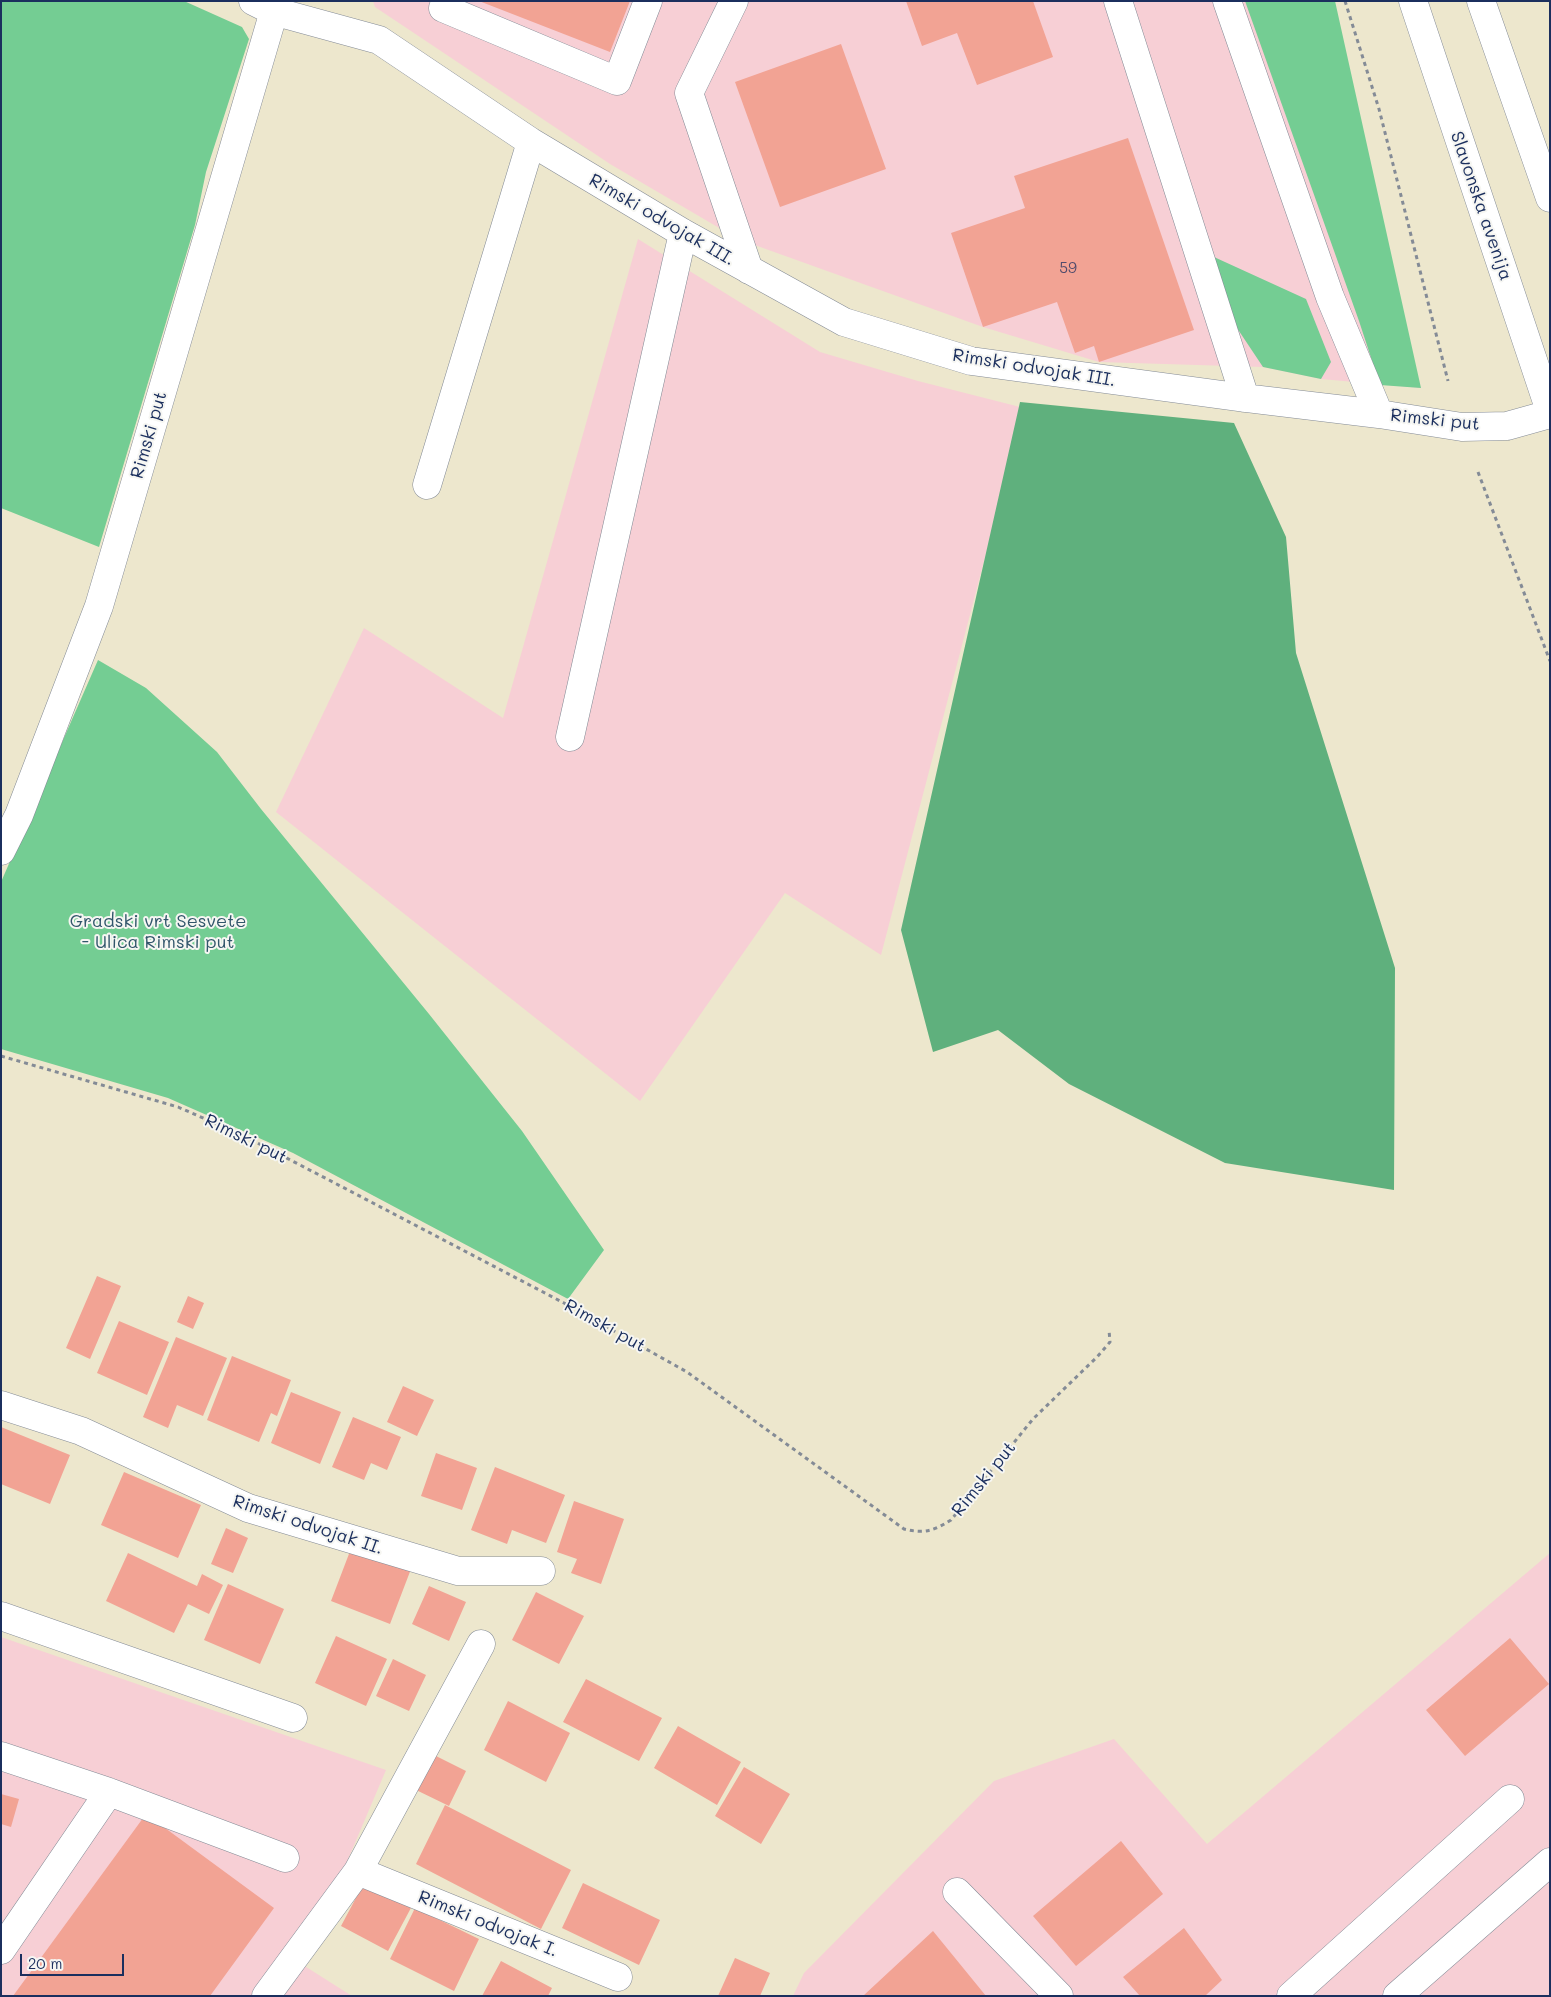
<!DOCTYPE html>
<style>
body{margin:0}
#map{position:relative;width:1551px;height:1997px;overflow:hidden;background:#ede7cd;font-family:Mali,sans-serif}
canvas{display:block}
.frame{position:absolute;inset:0;border:2px solid #1b2f5e;pointer-events:none}
.scale{position:absolute;left:20px;top:1954px;width:104px;height:22px;box-sizing:border-box;border:2px solid #1b2f5e;border-top:0;padding-left:6px;font-size:15px;line-height:18px;white-space:nowrap;color:#1b2f5e;-webkit-text-stroke:4px #f6f6f2;paint-order:stroke}
</style>
<div id="map">
<canvas width="1551" height="1997"></canvas>
<div class="frame"></div>
<div class="scale">20 m</div>
</div>
<script>
const ctx = document.querySelector('canvas').getContext('2d');
ctx.lineJoin = 'round';
function fillPath(path, color) { ctx.fillStyle = color; ctx.fill(path, 'evenodd'); }
function stroke(path, color, width, dash) { ctx.strokeStyle = color; ctx.lineWidth = width; ctx.lineCap = dash ? 'butt' : 'round'; ctx.setLineDash(dash || []); ctx.stroke(path); }
function drawText(font, color, halo, rows, align = 'center') {
  ctx.font = font + ' Mali,sans-serif'; ctx.lineWidth = 4; ctx.setLineDash([]); ctx.textBaseline = 'middle'; ctx.strokeStyle = halo; ctx.fillStyle = color; for (const [text, x, y, turn = 0] of rows) {
    ctx.save(); ctx.translate(x, y); ctx.rotate((+turn || 0) * Math.PI / 180); ctx.textAlign = isNaN(turn) ? turn : align; if (halo) ctx.strokeText(text, 0, 0); ctx.fillText(text, 0, 0); ctx.restore();
  }
}
const built = new Path2D(`
 M373,1H1285L1421,388L1321,379L1263,367L1099,362L983,327L738,239L610,164L375,7Z
 M638,239L820,352L918,381L1024,408L881,955L785,893L640,1101L276,812L364,628L503,718Z
 M1550,1553V1996H793L804,1973L994,1781L1114,1739L1207,1844Z
 M1,1637L386,1770L303,1965L352,1996H1Z`);
const green = new Path2D(`
 M1,1H184L242,27L249,39L206,172L195,225L99,547L1,508Z
 M1245,1H1335L1421,388L1380,385L1359,321Z
 M1214,257L1306,299L1331,362L1321,379L1263,367L1233,322Z
 M98,660L146,688L217,752L261,809L429,1014L522,1131L604,1250L568,1299L293,1153L168,1098L1,1049V882Z`);
const forest = new Path2D(`
 M1020,402L1234,423L1286,537L1296,653L1395,968L1394,1190L1225,1163L1069,1084L998,1030L933,1052L901,930Z`);
const building = new Path2D(`
 M479,1H630L610,52Z
 M906,1H1033L1053,57L977,85L957,33L922,46Z
 M841,44L886,169L780,207L735,82Z
 M1128,138L1194,330L1099,362L1094,346L1075,353L1057,302L983,327L951,233L1025,208L1014,176Z
 M97,1276L121,1286L90,1359L66,1348Z
 M188,1296L204,1303L193,1329L177,1322Z
 M119,1321L169,1342L147,1395L97,1373Z
 M176,1337L227,1358L203,1416L177,1405L168,1428L143,1417Z
 M232,1356L291,1380L277,1416L271,1413L259,1442L207,1420Z
 M403,1386L434,1400L417,1436L387,1422Z
 M291,1392L341,1412L320,1464L271,1443Z
 M353,1417L401,1437L387,1470L371,1463L364,1480L332,1467Z
 M1,1427L70,1455L50,1504L1,1484Z
 M436,1453L477,1468L462,1510L421,1496Z
 M495,1467L565,1495L546,1543L512,1530L507,1544L471,1530Z
 M124,1472L201,1505L178,1558L101,1525Z
 M574,1501L624,1519L601,1584L571,1573L577,1559L557,1552Z
 M226,1528L248,1538L233,1573L211,1564Z
 M352,1546L411,1569L390,1624L331,1601Z
 M128,1553L197,1586L202,1574L223,1585L209,1614L188,1604L174,1633L106,1601Z
 M228,1584L284,1609L260,1664L204,1640Z
 M429,1586L466,1602L449,1641L412,1624Z
 M536,1592L584,1616L559,1664L512,1640Z
 M336,1636L387,1659L366,1706L315,1683Z
 M1510,1638L1549,1684L1465,1756L1426,1710Z
 M393,1659L426,1675L409,1711L376,1696Z
 M586,1679L662,1718L639,1761L563,1722Z
 M508,1701L570,1733L546,1782L484,1750Z
 M678,1726L741,1762L717,1805L654,1768Z
 M430,1753L466,1771L449,1806L412,1788Z
 M744,1767L790,1794L761,1844L715,1816Z
 M1,1794L19,1799L11,1827L1,1824Z
 M445,1805L571,1870L541,1929L416,1864Z
 M146,1814L274,1908L210,1996H13Z
 M1121,1841L1163,1894L1076,1966L1033,1916Z
 M365,1881L412,1906L388,1951L341,1926Z
 M583,1883L660,1920L639,1965L562,1928Z
 M415,1908L479,1939L454,1991L390,1959Z
 M1184,1928L1222,1980L1205,1996H1140L1123,1977Z
 M933,1931L986,1996H863Z
 M735,1958L770,1973L760,1996H718Z
 M501,1961L552,1988L548,1996H482Z`);
const path = new Path2D(`
 M1345,1L1379,109L1448,381
 M1478,472L1550,661
 M1,1056L178,1107L244,1136L329,1180L564,1303L687,1372L904,1529C925,1534 933,1531 951,1520L1033,1419L1097,1357L1110,1342L1109,1330`);
const minor = new Path2D(`
 M253,1L273,11L379,40L531,142L683,233L844,322L971,361L1245,398L1379,414L1462,427L1507,426L1550,414
 M446,1L443,8L617,81L648,1
 M734,1L689,93L749,270
 M1118,1L1245,398
 M1227,1L1330,297L1379,414
 M427,485L531,142
 M570,737L683,233
 M1,851L19,815L99,606L277,1
 M1,1405L81,1431L248,1508L458,1571H541
 M1,1616L293,1718
 M1,1756L109,1792L285,1858
 M358,1871L618,1977
 M957,1892L1059,1996
 M1,1950L109,1792
 M266,1996L358,1871L481,1644
 M1291,1996L1510,1799
 M1397,1996L1550,1862`);
const major = new Path2D(`
 M1413,1L1550,411
 M1481,1L1550,198`);
const numberNames = [
 ["59",1068,268]
];
const streetNames = [
 ["Slavonska avenija",1481,206,71],
 ["Rimski odvojak III.",662,220,30],
 ["Rimski odvojak III.",1034,368,9],
 ["Rimski put",1435,420,6],
 ["Rimski put",149,435,-74],
 ["Rimski put",246,1139,26],
 ["Rimski put",605,1326,29],
 ["Rimski put",984,1479,-51],
 ["Rimski odvojak II.",308,1525,18],
 ["Rimski odvojak I.",488,1924,22]
];
const parkNames = [
 ["Gradski vrt Sesvete",158,921],
 ["- Ulica Rimski put",158,942]
];
fillPath(built, '#f7cfd5');
fillPath(green, '#74cd93');
fillPath(forest, '#5fb07d');
fillPath(building, '#f2a394');
stroke(minor, '#848b96', 29);
stroke(major, '#848b96', 29);
stroke(path, '#848b96', 3, [4, 4]);
stroke(minor, '#fff', 28);
stroke(major, '#fff', 28);
drawText('15px', '#514c6c', null, numberNames);
drawText('18px', '#1b2f5e', '#f6f6f2', streetNames);
drawText('18px', '#31566b', '#f6f6f2', parkNames);
</script>
